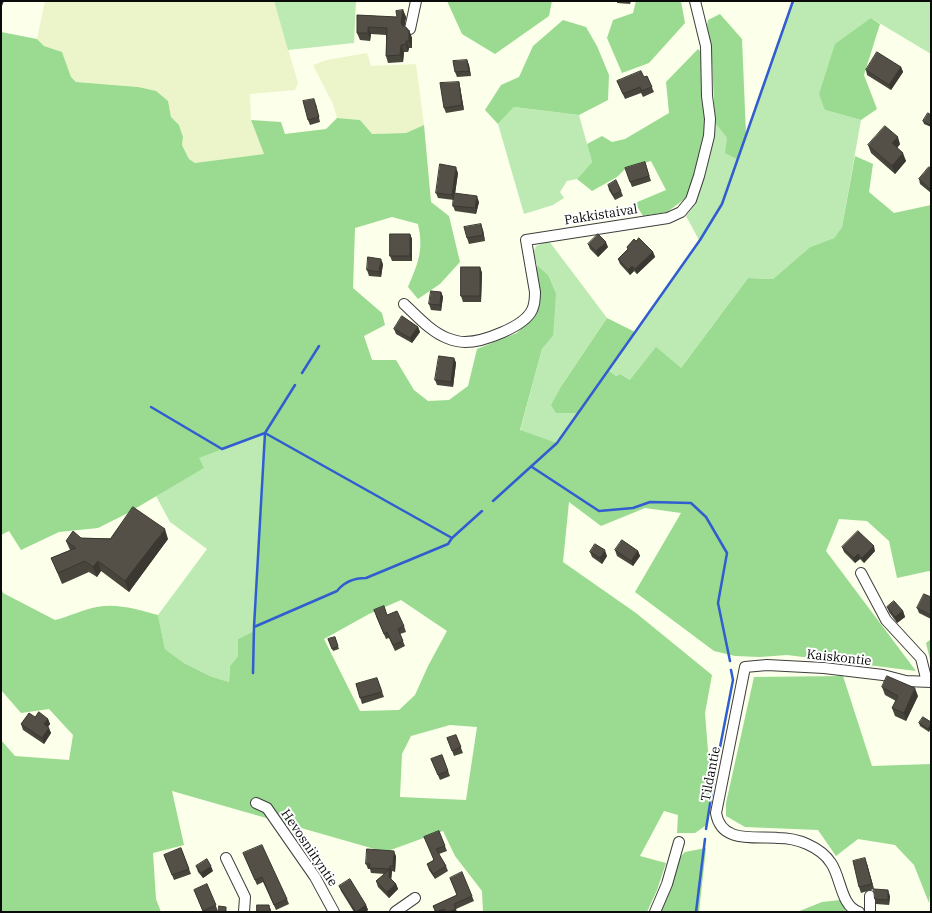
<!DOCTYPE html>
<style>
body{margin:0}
#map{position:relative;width:932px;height:913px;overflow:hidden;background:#fcffe9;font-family:"IBM Plex Serif",serif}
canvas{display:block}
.frame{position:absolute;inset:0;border:2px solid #0b0b0b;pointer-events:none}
</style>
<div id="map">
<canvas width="932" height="913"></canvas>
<div class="frame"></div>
</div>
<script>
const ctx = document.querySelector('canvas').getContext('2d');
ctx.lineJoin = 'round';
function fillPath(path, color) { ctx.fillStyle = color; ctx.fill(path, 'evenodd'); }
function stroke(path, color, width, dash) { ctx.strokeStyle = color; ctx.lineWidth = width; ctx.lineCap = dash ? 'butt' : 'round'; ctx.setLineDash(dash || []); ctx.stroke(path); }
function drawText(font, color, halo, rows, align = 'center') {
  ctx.font = font + ' "IBM Plex Serif",serif'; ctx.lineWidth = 4; ctx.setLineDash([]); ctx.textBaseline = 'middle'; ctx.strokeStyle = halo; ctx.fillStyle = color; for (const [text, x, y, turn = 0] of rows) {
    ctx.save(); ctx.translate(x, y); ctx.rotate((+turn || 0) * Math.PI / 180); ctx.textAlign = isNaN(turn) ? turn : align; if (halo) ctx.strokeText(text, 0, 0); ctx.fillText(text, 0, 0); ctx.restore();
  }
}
const farmland = new Path2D(`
 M45,1H274L298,83L295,90L250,94L251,120L264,154L195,163L189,159L182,145L183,137L179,125L171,117L168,101L138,87L76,82L71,77L62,52L44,46L37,39Z
 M367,53L371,66L416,64L424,125L406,133L371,134L360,120L337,118L333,104L313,65L327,60Z`);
const green = new Path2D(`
 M274,1H356L354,43L288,50Z
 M793,1H931V54L871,18L825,110L861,120L842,227L834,238L810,247L773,279L748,278L681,368L630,380L620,374L616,376L608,370L699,240L686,216L695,204L715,123L727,138L737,159Z
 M514,107L579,115L592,162L577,179L567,181L560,192L564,198L553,205L524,214L498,124Z
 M549,241L607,318L562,385L578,413L557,443L520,431L542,349L553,336L548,275L537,265L533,253L536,246Z
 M265,433L254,631L238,639V656L230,666L229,682L210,676L184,663L165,649L158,615L207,549L170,522L156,496L203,468L198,458Z`);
const forest = new Path2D(`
 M447,1H552L549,16L495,54L462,34Z
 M636,1H681L685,23L649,63L622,73L607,38L613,20L633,13Z
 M720,14L742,39L746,134L737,159L725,153L727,138L715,123L712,61L707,25L708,20Z
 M871,18L880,24L864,75L877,109L861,120L825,110L819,94L835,44Z
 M563,20L586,27L597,46L609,75L608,100L579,115L514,107L498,124L485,110L501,85L519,77L533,46Z
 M1,32L37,39L44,46L62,52L71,77L76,82L138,87L156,91L168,101L171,117L179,125L183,137L182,145L189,159L195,163L264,154L251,120L281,122L285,134L326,129L337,118L360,120L372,134L406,133L424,125L431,202L449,216L460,262L440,284L418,299L408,287C418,263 424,251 418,224L392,217L355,228L353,288L382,313L385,325L364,336L372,360H396L414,390L428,401L449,400L468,386L477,349L517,333L537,313V265L548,275L556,294L553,336L542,349L520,430L557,443L577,413H556L551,405L562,385L607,318L635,332L608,370L616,376L620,374L630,380L656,347L681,368L748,278L773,279L810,247L834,238L842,227L855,156L873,164L869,192L894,213L931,205V572L929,571L897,578L889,541L867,521L839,519L826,551L916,671L787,655L760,657L735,656L714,651L635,592L681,513L645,508L601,526L569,502L563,562L636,613L712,675L705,713L708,751L715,773L708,824L695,833H677L678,815L664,811L640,856L666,863L657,890L647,912H483L482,891L455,856L443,831L385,852L172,791L184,845L153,853L156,899L161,912H1V740L15,756L69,760L73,735L49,709L21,713L1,690V588L3,593L55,620C68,617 84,609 97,607C118,603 138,610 158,615L165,649L184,663L210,676L229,682L230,666L238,656V639L254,631L265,433L199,458L204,468L126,514L98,528L59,532L21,550L9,531L1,535ZM401,600L447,631L428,666L415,695L399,710L360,711L324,639L369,614ZM450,725L477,727L466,800L400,797L402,754L411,736Z
 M698,49L702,53L706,135L696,175L686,198L667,212L643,216L635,203L666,190L651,161L626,168L617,177L592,191L577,179L592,162L587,144L602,136L612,142L625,139L669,113L666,82Z
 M931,639V664L926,643Z
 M843,676L872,766L931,764V887L929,903L914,865L895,845L858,839L836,856L818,830L745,827L726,816V803L754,677Z
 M706,848L699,912H661L666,899L678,859L685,852Z
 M840,900L846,912H797L822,902Z`);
const stream = new Path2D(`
 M302,373L319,346
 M151,407L222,449L265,433L452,538
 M532,467L599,511L633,508L650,502L691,503L706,517L727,553L718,603L730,661
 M493,501L557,443L700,240L722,204L793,1
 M254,627L337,591C344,582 355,578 366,578L448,544L452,538L482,511
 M253,673L254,627L265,433L295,385
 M706,829L715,773L733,680L731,670
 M696,912L705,839`);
const minor = new Path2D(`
 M410,29L416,1
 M404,304C417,316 431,332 447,338C452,340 460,342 465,342C483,342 524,327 532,310C535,304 535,298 535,292L526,240L668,218L681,212L691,200L699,176L709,136L710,119L707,96L706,46L695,1
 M861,573L886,620L921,658L927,682
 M256,803L267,808L315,877L334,912
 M226,858L245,897L244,912
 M870,896V912
 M395,912L415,898
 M655,912L667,884L679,842
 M859,912C841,907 841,877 831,863C826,855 816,848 807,844C798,840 788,838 778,838C755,836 721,844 716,813L745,667L767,665L824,668L883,675L906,681L931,682`);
const wall = new Path2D(`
 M617,1H631L630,4L617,3Z
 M403,10L406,17L404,27L407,28L408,30H409L412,38V48H409L408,52H404L403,62L388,63L386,56V35L371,34L370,41L360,40L357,33V15L397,17Z
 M467,60L469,65L471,76L457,77L455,72Z
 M901,67L903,72L891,90L867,75L866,70Z
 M647,76L654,92L643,97L641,93L625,99L617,81L644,77Z
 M459,82L460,87L464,110L446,113L444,108Z
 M316,104L320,122L310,125L308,120Z
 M931,115V127L924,124L923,121Z
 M900,144L897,148L906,161L895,174L871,153L868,145Z
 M645,162L651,181L632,187L630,182Z
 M931,168V193L920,184L919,179Z
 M458,173L455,194L479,202L476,214L455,211L453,206L454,200L438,198L436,193Z
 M608,185L621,191L623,196L615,200L609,190Z
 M483,230L485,241L469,244L467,238Z
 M410,234L412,239V261H392L390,256Z
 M636,241L653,252L655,257L637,274L634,271L630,275L620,264L618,259L628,249L627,247Z
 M588,244L608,247L598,257L590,249Z
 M383,264L381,277L369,276L367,270Z
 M480,267L482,273L481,302H463L461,296Z
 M441,292L443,297L441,311L431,310L429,304Z
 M418,327L420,332L412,343L396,334L394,329Z
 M454,358L456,363L453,387L437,385L435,380Z
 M81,538L168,539L129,592L101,571L97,577L89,572L62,584L51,558L70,550L66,541Z
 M842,547L875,551L864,563L860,559L855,563L844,552Z
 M615,550L638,551L640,556L633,566L617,556Z
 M590,552L607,556L602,564L592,557Z
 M931,597V619L919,613L917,608Z
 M887,607L903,611L905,617L897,623L889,612Z
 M387,615L404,626L406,632L400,634L405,646L395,651L389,638L386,639L376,616Z
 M335,637L339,649L333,651L328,639Z
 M377,678L384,697L362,704L356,684Z
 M882,687L918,696L906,721L895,716L892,708L896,701L885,695Z
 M35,717L48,719L50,724L48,727L51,733L44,744L23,730L21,724Z
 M931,722L929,732L920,726L919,723Z
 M456,735L463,753L454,756L447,738Z
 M442,755L450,776L440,780L431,759Z
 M439,831L447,851L439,854L446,866L448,871L435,879L429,870L427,864L433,861Z
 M181,848L191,874L174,880L164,855Z
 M243,853L287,899L289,904L276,910L263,882L257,885Z
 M396,856L395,872L392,871L391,879L396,884L398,889L389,898L378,887L376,881L385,874L371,873L370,869H368L366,864Z
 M867,864L874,889L861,893L859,887Z
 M196,866L213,871L203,878L198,872Z
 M450,878L472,896L474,901L456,909L457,912H435L433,906L457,895Z
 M207,884L218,911L214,912H203L194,890Z
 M339,886L366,905L368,910L365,912H354L341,891Z
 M890,896L889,905L876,904L875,899Z`);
const shadedWall = new Path2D(`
 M1,1H4L2,6L1,5Z
 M403,10L406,17L404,31L401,23Z
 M368,27L371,34L370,41L368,33Z
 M407,28L409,34V30L412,38V48L409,41Z
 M406,41L409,48L408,52L406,44Z
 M401,45L404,52L403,62L400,55Z
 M467,60L469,65L471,76L469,71Z
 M901,67L903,72L891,90L889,85Z
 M459,82L460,87L464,110L462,105Z
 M898,137L900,144L895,151L892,143Z
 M903,153L906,161L895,174L892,166Z
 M456,167L458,173L454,200L452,195Z
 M477,196L479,202L476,214L475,208Z
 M481,224L483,230L485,241L483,235Z
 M410,234L412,239V261L410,256Z
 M606,242L608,247L598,257L596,251Z
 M653,252L655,257L637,274L635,269Z
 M381,259L383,264L381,277L379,272Z
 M632,266L634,271L630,275L628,270Z
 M480,267L482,273L481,302L480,296Z
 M441,292L443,297L441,311L440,305Z
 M418,327L420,332L412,343L410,338Z
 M454,358L456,363L453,387L451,382Z
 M165,529L168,539L129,592L125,581Z
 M874,546L875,551L864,563L862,558Z
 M605,550L607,556L602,564L600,558Z
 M638,551L640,556L633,566L631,561Z
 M858,554L860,559L855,563L854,558Z
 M98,561L101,571L97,577L93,567Z
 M903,611L905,617L897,623L895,617Z
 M915,688L918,696L906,721L904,713Z
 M48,719L50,724L46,730L44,724Z
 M931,724V728L929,732L928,729Z
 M49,728L51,733L44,744L42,738Z
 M394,851L396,856L395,872L393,866Z
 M865,858L867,864L874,889L872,884Z
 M211,866L213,871L203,878L201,873Z
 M390,866L392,871L391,882L389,877Z
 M396,884L398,889L389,898L387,892Z
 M888,890L890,896L889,905L888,900Z
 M269,905L271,910V912H270Z
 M366,905L368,910L365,912H356Z`);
const building = new Path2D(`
 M403,10L401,23L403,26L407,28V30H409V41H406V44L401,45L400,55L386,56L387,28L368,27V33H357V15L397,17L396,11Z
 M877,52L901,67L889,85L866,70Z
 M467,60L469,71L455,72L453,61Z
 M641,71L644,77L647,76L652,87L641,91L640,87L623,94L617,81Z
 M459,82L462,105L444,108L440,83Z
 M314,99L319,117L308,120L303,101Z
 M928,113L931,115V123L930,125L923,121Z
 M885,126L898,137L892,143L903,153L892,166L868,145Z
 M645,162L649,176L630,182L625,168Z
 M440,164L456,167L452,195L436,193Z
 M929,167L931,168V190L919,179Z
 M616,180L621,191L613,195L608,185Z
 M454,193L477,196L475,208L453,206Z
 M481,224L483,235L467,238L464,227Z
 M390,234H410V256H390Z
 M598,234L606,242L596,251L588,244Z
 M639,238L653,252L635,269L632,266L628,270L618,259L628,249L627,247L634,239L636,241Z
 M368,257L381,259L379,272L367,270Z
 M461,267H480V296H461Z
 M431,291L441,292L440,305L429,304Z
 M402,316L418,327L410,338L394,329Z
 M439,356L454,358L451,382L435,380Z
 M133,507L165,529L125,581L98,561L93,567L85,561L58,573L51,558L76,548L66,541L73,531L81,538L110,539Z
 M858,531L874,546L862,558L858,554L854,558L842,547Z
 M622,540L638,551L631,561L615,550Z
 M595,544L605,550L600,558L590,552Z
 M924,594L931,597V615L917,608Z
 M894,601L903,611L895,617L887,607Z
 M384,606L387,615L397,611L404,626L398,629L403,641L393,645L387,632L384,634L374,610Z
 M335,637L338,646L332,649L328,639Z
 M887,676L915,688L904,713L892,708L898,696L882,687Z
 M377,678L382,692L360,698L356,684Z
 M39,712L48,719L44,724L49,728L42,738L21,724L29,713L35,717Z
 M923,717L931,722V724L928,729L919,723Z
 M456,735L461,747L452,751L447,738Z
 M442,755L448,771L438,775L431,759Z
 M439,831L445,846L436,849L446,866L433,874L427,864L434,860L424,837Z
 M262,845L287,899L274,905L262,877L255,880L243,853Z
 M181,848L189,869L172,875L164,855Z
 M367,849L394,851L393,866H390L389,877L396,884L387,892L376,881L390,869L369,868L370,864H366Z
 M865,858L872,884L859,887L853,861Z
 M207,859L211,866L201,873L196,866Z
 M462,872L472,896L454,904L456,909L449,912H445L444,909L436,912L433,906L457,895L450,878Z
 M350,879L366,905L356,912L339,886Z
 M207,884L216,905L203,911L194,890Z
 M874,889L888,890V900L875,899Z
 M257,905H269L270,912H257Z
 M219,906L226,907V912H219Z`);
const streetNames = [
 ["Pakkistaival",601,215,-9],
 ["Kaiskontie",839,658,6],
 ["Tildantie",711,774,-79],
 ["Hevosniityntie",309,848,56]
];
fillPath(farmland, '#ebf5c9');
fillPath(green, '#bdeab2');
fillPath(forest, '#9adb91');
stroke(stream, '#315dd1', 2.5);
stroke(minor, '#3e3e3e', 12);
stroke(minor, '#fff', 10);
fillPath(wall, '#48453d');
fillPath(shadedWall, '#3b3832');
fillPath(building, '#545047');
stroke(building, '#3b3832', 1);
drawText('13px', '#0b0b0b', '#fff', streetNames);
</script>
